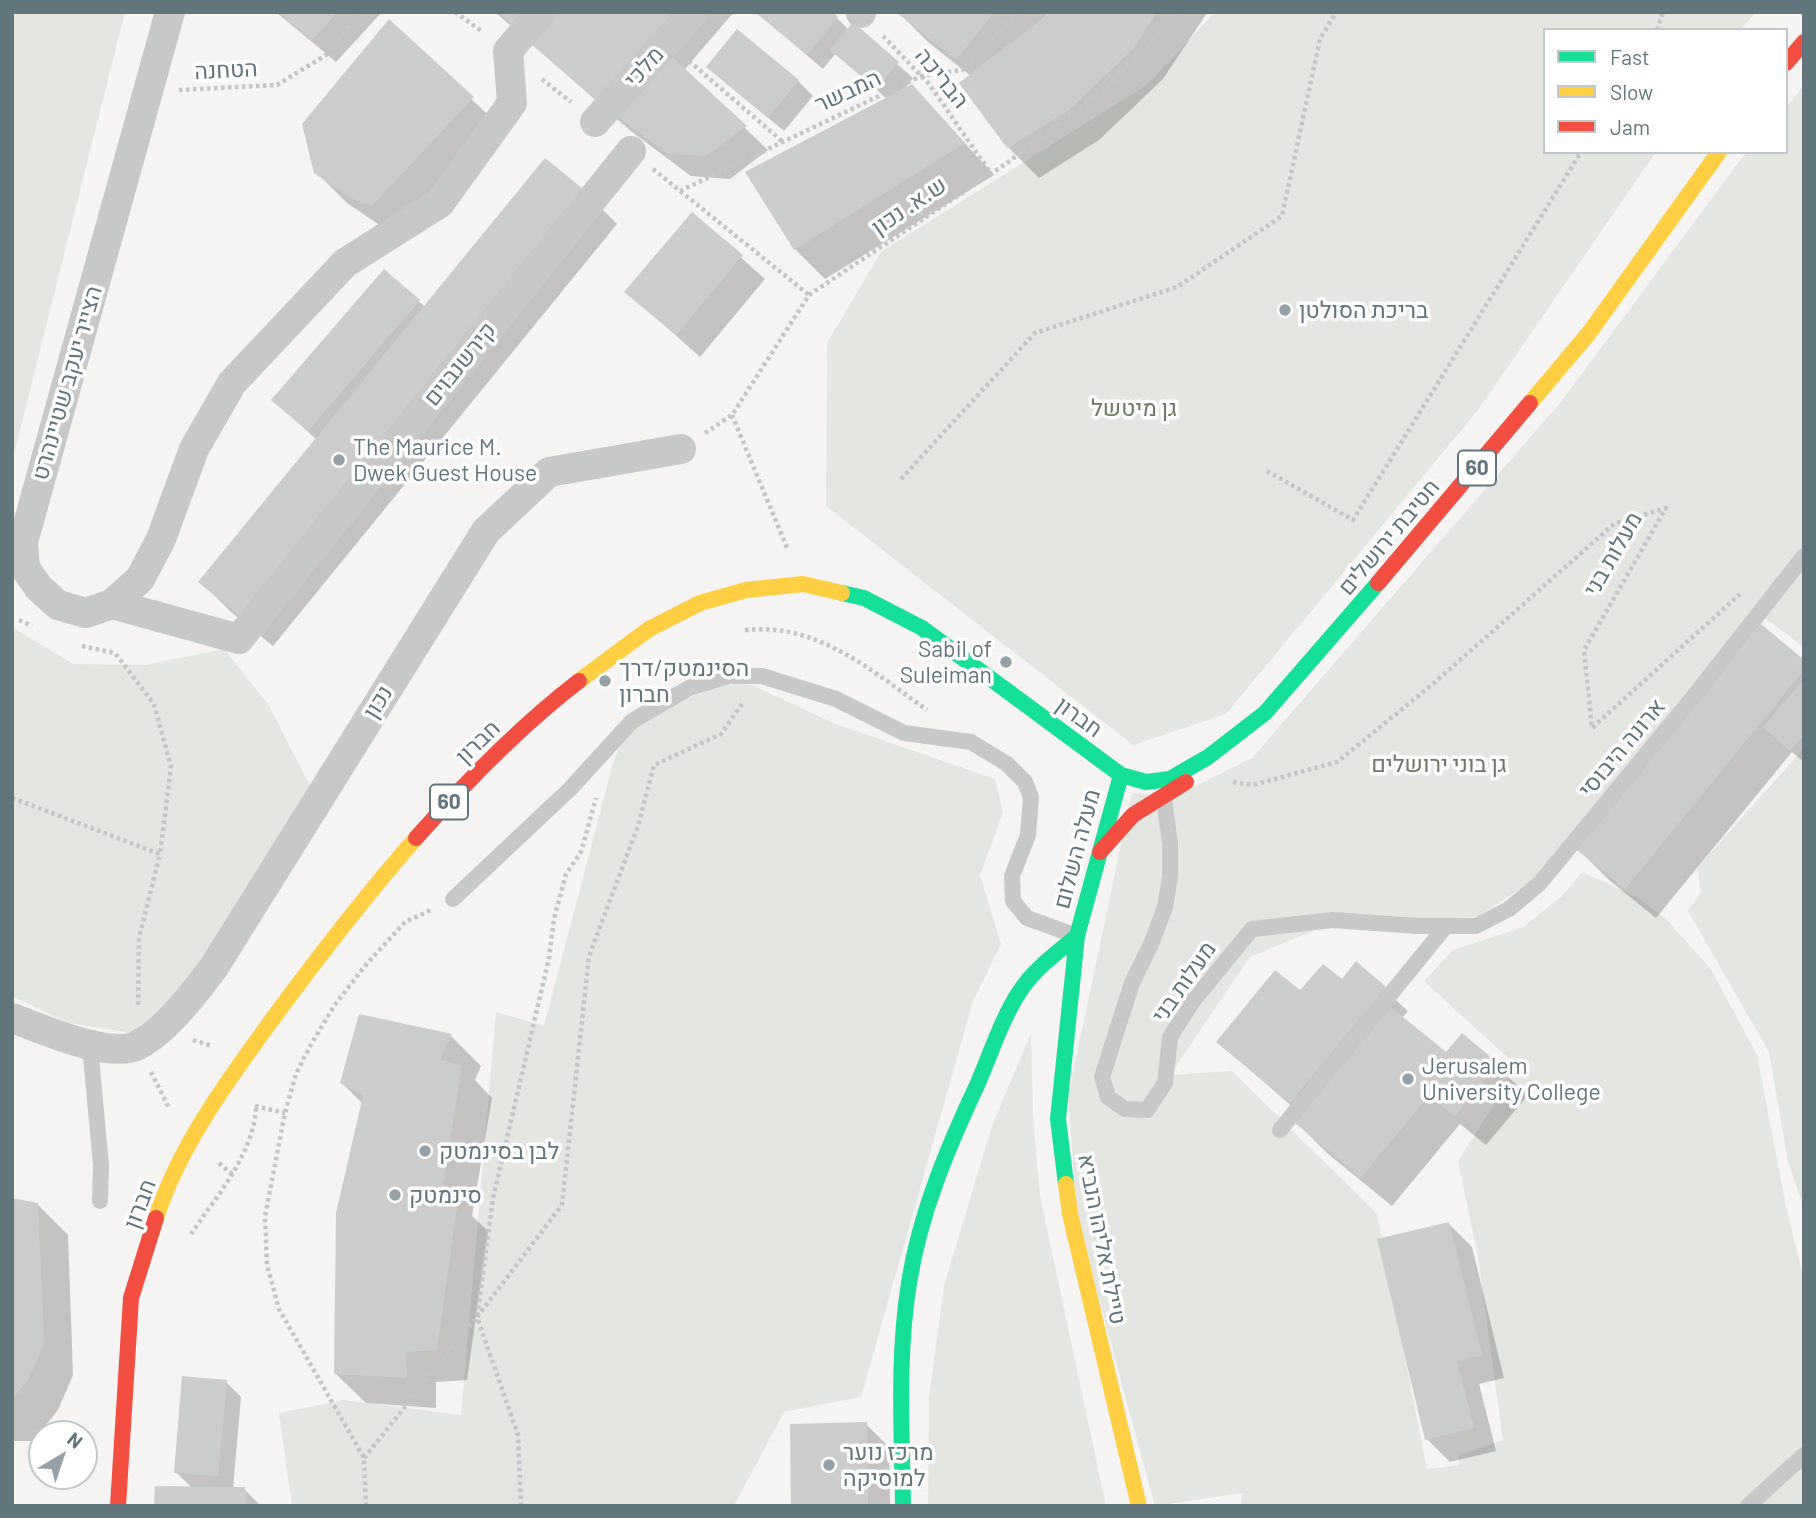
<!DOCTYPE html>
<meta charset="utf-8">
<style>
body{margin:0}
#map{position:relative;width:1816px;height:1518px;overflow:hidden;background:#f5f4f3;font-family:Barlow,sans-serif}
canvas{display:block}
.frame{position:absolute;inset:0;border:14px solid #62757c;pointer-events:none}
.legend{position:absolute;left:1543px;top:28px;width:245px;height:126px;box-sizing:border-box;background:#fff;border:2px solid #c0c8cb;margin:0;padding:9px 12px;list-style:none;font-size:21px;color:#62757c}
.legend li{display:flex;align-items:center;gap:14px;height:35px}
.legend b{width:35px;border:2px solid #c0c8cb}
.north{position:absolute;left:28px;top:1420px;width:70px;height:70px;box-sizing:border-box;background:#fff;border:2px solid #c0c8cb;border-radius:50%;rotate:39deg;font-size:19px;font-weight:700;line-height:28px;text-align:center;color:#62757c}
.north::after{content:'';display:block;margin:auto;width:24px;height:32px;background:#95a1a6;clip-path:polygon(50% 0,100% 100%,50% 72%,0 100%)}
</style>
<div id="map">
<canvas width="1816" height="1518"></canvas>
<div class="frame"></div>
<ul class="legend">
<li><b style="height:9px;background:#16e098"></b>Fast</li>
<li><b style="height:9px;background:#ffcf43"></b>Slow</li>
<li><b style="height:9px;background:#f24e42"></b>Jam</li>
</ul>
<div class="north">N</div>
</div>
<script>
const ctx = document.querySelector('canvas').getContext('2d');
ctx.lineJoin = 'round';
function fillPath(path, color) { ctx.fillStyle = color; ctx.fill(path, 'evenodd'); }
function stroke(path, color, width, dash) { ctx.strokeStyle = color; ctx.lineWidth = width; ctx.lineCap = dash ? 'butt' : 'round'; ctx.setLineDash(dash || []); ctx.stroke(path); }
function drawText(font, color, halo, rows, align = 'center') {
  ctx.font = font + ' Barlow,Heebo,sans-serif'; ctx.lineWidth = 7; ctx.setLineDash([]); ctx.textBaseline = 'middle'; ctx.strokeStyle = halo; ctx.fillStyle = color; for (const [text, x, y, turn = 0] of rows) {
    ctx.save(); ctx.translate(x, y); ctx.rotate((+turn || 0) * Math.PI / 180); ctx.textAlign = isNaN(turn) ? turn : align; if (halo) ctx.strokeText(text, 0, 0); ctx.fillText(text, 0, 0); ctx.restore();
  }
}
const green = new Path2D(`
 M12,12H125L12,462Z
 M1215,12H1756L1740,30H1545V152H1656L1478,410L1226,714L1133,745L826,506L827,343L881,252L1148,84Z
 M1804,85V647L1755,611L1532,881L1479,916L1409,922L1332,923L1250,957L1170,1075L1232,1071L1377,1214L1427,1469L1459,1465L1458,1456L1503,1440L1478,1257L1458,1161L1518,1067L1424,981L1453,950L1523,927L1561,897L1582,872L1636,897L1665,918L1711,969L1757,1055L1786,1206L1804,1280V1506H1241L1242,1493L1155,1506L1077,1218L1068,1096L1132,793L1176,796L1252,758L1560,403L1741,159L1747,152H1786V108Z
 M12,627L73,664L145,665L224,649L268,704L313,792L225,936L168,1006L132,1033L69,1023L12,996Z
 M734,684L752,685L833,723L995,779L1003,812L980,875L1001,944L973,1001L861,1397L784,1412L734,1506H292L279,1413L344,1400L461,1415L496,1012L544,1026L613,763C617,755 619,744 625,737C645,711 702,691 734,684Z
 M1804,748V1208L1788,1162L1769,1052L1688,911L1701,892L1697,868Z
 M1031,1033L1033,1115L1040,1196L1106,1506H928L929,1397L944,1286L992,1126Z`);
const shadow = new Path2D(`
 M276,12H382L336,62Z
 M495,12H734L684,70L768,150L730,179L691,176L632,132Z
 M756,12L837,18L849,30L853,25L913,78L903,91L912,86L994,175L825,279L795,249L887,99L836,53L823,69Z
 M898,12H1049L1043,19L1054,12L1207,13L1163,79L1099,140L1039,178L1008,147L961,83L971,76L928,42Z
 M389,21L503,129L403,236L384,228L347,203L316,172Z
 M708,67L798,81L813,96L784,131Z
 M587,194L617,224L273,646L231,612L201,582L317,440L273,400L384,271L425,307Z
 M692,214L765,279L700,357L627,292Z
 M1804,662V762L1792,752L1656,918L1609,880L1579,850Z
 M1356,964L1408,1011L1402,1018L1447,1055L1463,1036L1528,1095L1486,1145L1460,1124L1392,1206L1327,1153L1297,1123L1303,1116L1218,1042L1301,993L1342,981Z
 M451,1036L481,1066L475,1080L492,1098L472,1216L488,1231L467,1380L436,1382V1408L366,1403L335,1373L363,1104L342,1083Z
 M12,1200L37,1204L68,1235L73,1375L58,1410L33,1441H12Z
 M1449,1224L1472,1247L1504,1378L1479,1384L1496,1451L1450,1462L1427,1439Z
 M226,1382L241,1397L233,1489H244L261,1506H156L192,1488L176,1472Z
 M866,1424L889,1447L890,1506H793Z`);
const building = new Path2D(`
 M279,12H338L312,40Z
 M498,12H530L518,28Z
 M548,12H678L601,103L525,39Z
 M755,12H833L838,17L807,55Z
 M896,12H994L956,60Z
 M1051,12H1157L1133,49L1069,110L1007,148L959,83Z
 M389,19L474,97L372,206L352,199L314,173L302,124Z
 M853,22L899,62L876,89L830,50Z
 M737,29L799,80L768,118L706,67Z
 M670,55L747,126L706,156L666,153L616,115Z
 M912,84L965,143L794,250L745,172Z
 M545,158L588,193L242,617L198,582Z
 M692,212L743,255L676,335L624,292Z
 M384,269L420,300L308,431L271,400Z
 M1761,624L1804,660V670L1625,889L1577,850Z
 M1804,679V735L1790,751L1763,727Z
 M1356,961L1386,987L1290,1103L1216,1042L1275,970L1300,990L1323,964L1342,979Z
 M1391,1007L1446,1052L1462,1033L1498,1063L1455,1116L1429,1095L1361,1178L1295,1123Z
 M359,1014L452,1034L440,1060L462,1065L442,1191L458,1199L437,1350L406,1352L407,1378L334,1374L336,1213L363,1096L340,1083Z
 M12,1198L38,1203L44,1344L28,1380L12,1399Z
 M1449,1222L1482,1355L1457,1361L1474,1428L1425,1440L1377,1239Z
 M182,1376L227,1380L218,1476L174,1473Z
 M867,1422L868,1506H791L790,1424Z
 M155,1486L245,1487L246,1506H154Z`);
const path = new Path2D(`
 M455,12L483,32
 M1657,30L1663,12
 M883,36L929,84L990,172
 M689,61L783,142
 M542,79L571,102
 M179,90L277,85L326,55L359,12
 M653,169L809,295
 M680,191L921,76L962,70L1018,12
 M732,415L788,550
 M705,433L732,415L809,295L1007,163L1111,83L1180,12
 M1267,471L1353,520L1581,152
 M901,479L1035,333L1177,287L1282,216L1320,39L1336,12
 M19,620L32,626
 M745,630C817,622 872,671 927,710
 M82,646L115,653L154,704L171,767L160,854
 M1233,782L1253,785L1337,762L1433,684L1614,524L1666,508L1584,650L1592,728L1740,594
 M12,798L160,854L139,938L138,1007
 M193,1040L212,1046
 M151,1072L169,1108
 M255,1106L285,1113
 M219,1163L232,1174
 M191,1234C216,1197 254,1154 256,1107
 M364,1458L477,1317L493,1198L549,958L554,919L566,874L581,852L596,798
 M366,1506L364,1458L279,1309L267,1265L265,1216L285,1113L296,1074L309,1048L334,1006L364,967L405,922L433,909
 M521,1506L518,1435L477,1317L562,1205L589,956L638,826L654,765L721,734L744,701`);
const lane = new Path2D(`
 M1164,799L1170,843V877L1165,907L1152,942L1132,983L1102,1077L1108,1097L1125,1109L1147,1110L1165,1083L1170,1037L1193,1001L1252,929L1333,920L1417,926H1476L1509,909L1540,883L1694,696L1804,556
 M453,899L570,789L632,721L689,688L729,676H762L836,699L904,733L971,742L1007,764L1025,782L1031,797L1028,835L1012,876L1013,901L1027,918L1074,935
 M90,1046L101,1165L100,1201
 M1280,1130L1446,926
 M1748,1506L1804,1455`);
const street = new Path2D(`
 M170,12L23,542L25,568L39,588L58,605L86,613L112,604L140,579L161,539L194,449L232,383L345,263L440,203L512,103L508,51L541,12
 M861,13V12
 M595,122L693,12
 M112,604L239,639L631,151
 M12,1018C41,1028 110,1060 138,1045C166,1031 196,991 214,967L486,531L549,472L681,449`);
const fast = new Path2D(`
 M842,593L864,598L922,628L1121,775L1146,782L1170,779L1208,757L1265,713L1378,583
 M1066,1184L1058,1119L1077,936L1121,775
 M903,1506C902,1432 897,1357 909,1283C920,1213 948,1147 978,1083C991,1053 1002,1018 1020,991C1034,969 1057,953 1077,936`);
const slow = new Path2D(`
 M1530,403L1589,333L1719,152
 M579,681L649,629L700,603L746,590L803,584L842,593
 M1066,1184L1070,1214L1139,1506
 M156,1218C180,1144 229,1079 274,1017C319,956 365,896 416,838`);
const jam = new Path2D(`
 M1786,63L1804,42
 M1378,583L1530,403
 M416,838C465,783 520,726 579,681
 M1100,852L1133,815L1186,782
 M118,1506L131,1298L156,1218`);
const markers = [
 [1285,310,7,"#95a1a6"],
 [339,460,7,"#95a1a6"],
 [1006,662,7,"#95a1a6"],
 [605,681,7,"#95a1a6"],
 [1408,1079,7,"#95a1a6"],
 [425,1151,7,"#95a1a6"],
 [395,1195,7,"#95a1a6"],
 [829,1465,7,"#95a1a6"]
];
const shields = [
 [1477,468,38],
 [449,802,38]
];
const shieldNames = [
 ["60",1477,468],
 ["60",449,802]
];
const streetNames = [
 ["מלכי",644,67,-48],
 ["הטחנה",226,70,-3],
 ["הבריכה",942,78,51],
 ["המבשר",848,91,-25],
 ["ש.א. נכון",909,206,-34],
 ["קירשנבוים",460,364,-51],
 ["הצייר יעקב שטיינהרט",67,383,-74],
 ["חטיבת ירושלים",1389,537,-50],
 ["מעלות בני",1613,554,-60],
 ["נכון",378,702,-58],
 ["חברון",1079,717,36],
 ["חברון",478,742,-44],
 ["ארונה היבוסי",1622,748,-50],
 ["מעלה השלום",1077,849,-75],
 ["מעלות בני",1184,982,-55],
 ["חברון",140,1204,-69],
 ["טיילת אליהו הנביא",1102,1239,79]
];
const poiNames = [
 ["בריכת הסולטן",1299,310],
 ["The Maurice M.",353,447],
 ["Dwek Guest House",353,473],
 ["Sabil of",992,649,"right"],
 ["Suleiman",992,675,"right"],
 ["הסינמטק/דרך",619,668],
 ["חברון",619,694],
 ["Jerusalem",1422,1066],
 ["University College",1422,1092],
 ["לבן בסינמטק",439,1151],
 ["סינמטק",409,1195],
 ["מרכז נוער",843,1452],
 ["למוסיקה",843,1478]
];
const parkNames = [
 ["גן מיטשל",1134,408],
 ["גן בוני ירושלים",1439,764]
];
fillPath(green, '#e4e6e1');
fillPath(shadow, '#0003');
fillPath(building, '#cbcccc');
stroke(path, '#c4c5c6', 4.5, [3.5, 3.5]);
stroke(lane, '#c7c9c8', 16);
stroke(street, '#c7c9c8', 30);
stroke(fast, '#16e098', 16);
stroke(slow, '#ffcf43', 16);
stroke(jam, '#f24e42', 16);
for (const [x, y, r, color] of markers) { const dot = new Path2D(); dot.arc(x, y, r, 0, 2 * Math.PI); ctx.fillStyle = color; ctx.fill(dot); stroke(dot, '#fff', 2.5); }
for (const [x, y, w] of shields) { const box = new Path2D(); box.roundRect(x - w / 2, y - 17.5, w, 35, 5); ctx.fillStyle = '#fff'; ctx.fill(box); stroke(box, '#62757c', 2); }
drawText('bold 21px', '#62757c', null, shieldNames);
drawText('23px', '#62757c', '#fff', streetNames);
drawText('23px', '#62757c', '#fff', poiNames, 'left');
drawText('23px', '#6c7965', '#fff', parkNames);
</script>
